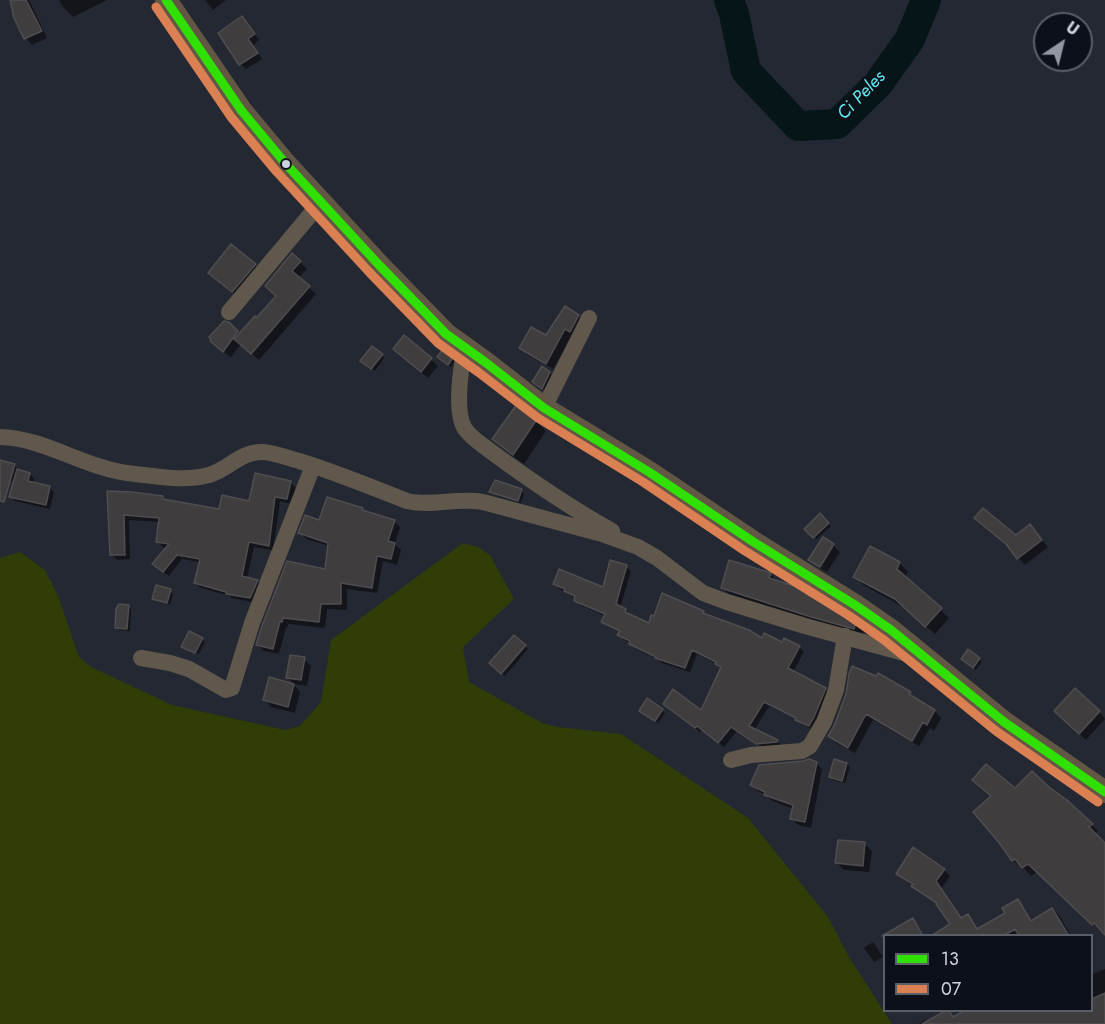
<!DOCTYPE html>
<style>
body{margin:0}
#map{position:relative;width:1105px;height:1024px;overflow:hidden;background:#242832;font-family:Jost,sans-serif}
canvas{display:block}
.legend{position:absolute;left:883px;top:934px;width:210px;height:78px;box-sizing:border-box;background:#0c1018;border:2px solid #595e67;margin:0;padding:8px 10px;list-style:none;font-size:18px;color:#ccd2de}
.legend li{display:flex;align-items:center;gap:12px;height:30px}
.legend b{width:30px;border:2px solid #595e67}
.north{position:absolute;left:1033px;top:12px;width:60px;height:60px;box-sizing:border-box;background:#0c1018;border:2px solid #595e67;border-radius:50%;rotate:35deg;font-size:16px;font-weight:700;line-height:24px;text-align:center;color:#ccd2de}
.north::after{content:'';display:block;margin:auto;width:21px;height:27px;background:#9196a2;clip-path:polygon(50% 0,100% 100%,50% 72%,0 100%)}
</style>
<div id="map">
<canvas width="1105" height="1024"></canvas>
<ul class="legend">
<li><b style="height:8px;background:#30e000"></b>13</li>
<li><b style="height:8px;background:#db8053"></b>07</li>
</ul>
<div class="north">U</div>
</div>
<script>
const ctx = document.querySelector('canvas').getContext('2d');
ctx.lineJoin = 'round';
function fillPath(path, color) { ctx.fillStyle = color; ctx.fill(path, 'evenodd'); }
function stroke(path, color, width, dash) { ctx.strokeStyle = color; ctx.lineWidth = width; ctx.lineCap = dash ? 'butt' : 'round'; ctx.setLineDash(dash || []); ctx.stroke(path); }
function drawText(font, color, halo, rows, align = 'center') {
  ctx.font = font + ' Jost,sans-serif'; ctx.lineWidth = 5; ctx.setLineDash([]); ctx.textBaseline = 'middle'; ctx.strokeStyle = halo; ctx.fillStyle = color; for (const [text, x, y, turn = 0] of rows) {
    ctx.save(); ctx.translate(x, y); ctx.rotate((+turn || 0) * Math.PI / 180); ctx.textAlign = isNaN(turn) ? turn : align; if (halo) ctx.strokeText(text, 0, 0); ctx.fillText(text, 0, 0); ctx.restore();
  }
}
const green = new Path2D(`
 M463,543L478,547L490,555L514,599L463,647L469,682L542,723L557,727L621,734L748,818L828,917L849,957L892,1024H0V558L20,552L45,570L58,596L79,657L91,667L172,705L285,730L300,726L321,702L331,640Z`);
const shadow = new Path2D(`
 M11,0H29L47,38L32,45L26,38Z
 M59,0H107L73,17L63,7Z
 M205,0H226L213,10Z
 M247,23L259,40L253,45L262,59L246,69L240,64L220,34Z
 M292,255L307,269L298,278L316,294L259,360L241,344L231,357L218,348L228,324L240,335L257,319L278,296Z
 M255,265L265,275L243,302L210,273Z
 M578,316L585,323L573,334L553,369L528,355L521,348L547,337Z
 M405,337L438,366L428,378L402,356Z
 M382,355L384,358L375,371L365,363Z
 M452,357L455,360L451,367L442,360Z
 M550,373L553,376L545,391L537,384Z
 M536,421L546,431L524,464L505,450L494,439Z
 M0,461L14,465L17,468L16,470L30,474L34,479L33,484L49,487L54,492L50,509L15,501L11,496L15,482L0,477Z
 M290,482L296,488L292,504L280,501L273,550L254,547L247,579L257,581L262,586L256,603L232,598L230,596L201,588L195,583L200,562L182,559L169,576L159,569L167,548L163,547L158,542L160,522L129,520L130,559L117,560L112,554L109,493L162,497L167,502L220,511L251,502Z
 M521,491L524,494L521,503L494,495L491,492Z
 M362,509L365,512L394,521L400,527L395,544L401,550L397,565L383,561L377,593L347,589V610L327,609L325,628L288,624V627H286L279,654L264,651L258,645L326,570L329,546L306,539L300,532L319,522Z
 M820,516L831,526L817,539L806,529Z
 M1030,526L1048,547L1025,565L1010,547L1016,536Z
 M833,545L840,552L827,572L817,566L810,560Z
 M870,548L900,563L908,572L905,577L949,618L935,634L905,608L863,585L855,577Z
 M626,567L631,571L620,608L625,610L630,615L650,625L703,612L708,616L762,640L799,647L804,652L793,672L825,689L830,694L813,730L801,724L797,719L769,706L754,730L777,741L782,746L763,748L737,731L724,747L702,729L700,732L669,708L701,712L722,669L717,664L697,654L690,672L662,663L659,660L636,649L631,643L624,640L619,635L620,632L608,626L603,622L605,616L580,605L575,600L576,598L560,589L555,584L604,589Z
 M770,574L778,582L809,594L814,599L855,623L864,632L862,636L731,596L722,588Z
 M170,591L173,594L170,605L157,601L154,598Z
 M128,606L131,609L130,631L119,630L116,627Z
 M514,637L528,649L505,676L491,663Z
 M202,639L205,642L199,654L184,647Z
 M304,659L311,666L307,686L294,684L287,677Z
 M979,659L982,662L976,670L966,662Z
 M294,685L300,692L295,713L271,707L265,700Z
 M910,693L917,700L935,711L941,718L934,731L930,728L919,746L873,720L855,753L836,743L830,736L835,727Z
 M662,710L665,713L658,723L644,714Z
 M1099,712L1105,719L1086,740L1062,718Z
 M816,763L822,769L811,828L798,825L792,819L793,809L771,800L766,795L758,791L752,785Z
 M847,764L850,767L845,783L833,780L830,777Z
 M1015,790L1092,825L1098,831L1094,835L1105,845V933L1101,929L1099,930L1038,871L1031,876L1021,865L1019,866L1013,860Z
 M865,844L872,851L869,872L844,870L837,863Z
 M944,870L950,876L942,888L962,919L968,916L974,922L978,930L1007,913L1018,901L1024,907L1032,921L1053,909L1059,915L1071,936H934L952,925L938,904L920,892L898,874Z
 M873,942L883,957L874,962L864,948Z
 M1105,969V1024H919L925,1020L927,1023L948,1011L955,1018L967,1010H1092V974Z`);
const river = new Path2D(`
 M729,0L734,14L746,71L798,126L837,124L878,84L910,39L926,0`);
const building = new Path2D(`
 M10,0H26L42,31L24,39L14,18Z
 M242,16L255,34L248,39L258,53L239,65L218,33Z
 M231,244L256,264L232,292L208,273Z
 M292,253L301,261L292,271L310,286L251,354L234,339L255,316L257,317L276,296L265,286Z
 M565,306L579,315L570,332L565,329L546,364L519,348L531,327L546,335Z
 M224,321L229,322L238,331L223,352L210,341L211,339L209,337Z
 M404,335L432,358L421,372L393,349Z
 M372,346L383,354L371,369L360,361Z
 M443,349L453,356L452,359L448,365L437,357Z
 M542,366L550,372L542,389L532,382Z
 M517,404L537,419L513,455L492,439Z
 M0,460L15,464L4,502L0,501Z
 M17,469L30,473L28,481L50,486L46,505L9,497Z
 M255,473L291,481L287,499L275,497L269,546L249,542L242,576L258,580L250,598L226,594V592L194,583L200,559L177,555L163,572L152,564L169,544L156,542L159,518L124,515L125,555H110L107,491L132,492L163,496V499L219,509L222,495L249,501Z
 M495,480L522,489L518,501L489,492Z
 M327,497L363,508L362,510L395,520L388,541L395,543L391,559L377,556L372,588L341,583V604H321L319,622L283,618L282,622L280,621L273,649L256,645L262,626L287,561L325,569L328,543L298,533L305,515L319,520Z
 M983,508L1016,535L1030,524L1042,540L1017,559L1006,544L974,518Z
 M820,513L829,523L813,538L804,529Z
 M823,537L834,544L820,567L808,560Z
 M870,546L900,562L897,569L942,608L925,627L895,599L853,577Z
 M610,560L627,565L616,604L626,609L625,612L649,623L651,615L654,616L662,593L704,611L703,613L749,630L762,638L764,633L782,642L784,638L800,646L788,668L826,688L814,717L809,726L795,720L796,718L764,702L749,726L778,740L777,742L756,744L731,727L718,743L697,726L695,728L663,704L673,689L701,710L721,667L715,664L716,662L692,650L685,668L655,658L656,657L629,644L630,641L617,635L620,631L601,622L605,614L574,601L575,596L564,591L565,589L553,584L559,569L603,587Z
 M729,560L771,573L769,578L804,589L810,593L809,596L820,599L856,622L854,629L808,616L721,588Z
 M156,585L171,589L167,603L152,599Z
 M119,604L129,605L127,629L115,628L116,609Z
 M189,631L203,638L195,653L181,647Z
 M514,635L526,645L501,674L489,663Z
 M968,649L980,658L973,668L961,659Z
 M290,655L305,657L301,680L286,678Z
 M852,666L876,676L878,673L911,692L909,694L935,710L927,725L923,722L912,741L866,714L848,748L828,736L834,726L846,694L849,674Z
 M269,677L294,684L288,707L263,700Z
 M1075,688L1100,711L1079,734L1054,711Z
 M647,698L663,709L655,721L639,711Z
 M809,759L817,762L805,822L790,819L793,805L764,795L765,792L750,785L759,765L803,761Z
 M834,759L847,763L842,781L829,777Z
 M986,764L1015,788L1032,771L1049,787L1067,800L1093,824L1089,827L1105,843V935L1094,923L1092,925L1028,864L1022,868L1015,859L1012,861L1000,844L973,812L991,796L972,780Z
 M838,840L865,842L863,866L835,863Z
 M913,847L945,869L936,881L961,918L968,914L977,929L1005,913L1002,908L1018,899L1031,921L1052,908L1069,936H1019L1015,929L1003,936H931L950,924L936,904L937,903L911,886L913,884L896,874Z
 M913,918L923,936H882Z
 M1105,993V1024H922L945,1011H949L953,1017L964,1011H1092V999Z`);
const street = new Path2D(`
 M229,312L321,202
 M465,348C461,367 454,412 465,429C472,439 484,446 493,453C531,481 571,508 612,531
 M544,408L589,318
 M0,437C44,438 83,467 127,473C154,476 183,482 209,475C229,469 241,451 263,452C275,453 288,458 299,461C335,472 371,487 407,501C433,507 456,497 483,502L602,534L638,547L657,558L703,593L727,602L805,626L922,658
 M141,658L170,663L189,669L226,690L232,688L252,623L313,466
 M731,760L751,755L802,751L810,746L824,722L836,690L845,636`);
const secondary = new Path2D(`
 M166,0L241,110L285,163L379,265L446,334L485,362L544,408L649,472L752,541L855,605L891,630L1004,722L1105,792`);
const bus1 = new Path2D(`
 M166,0L241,110L285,163L379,265L446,334L485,362L544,408L649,472L752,541L855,605L891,630L1004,722L1105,792`);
const bus2 = new Path2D(`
 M156,7L231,117L276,171L370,273L438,343L478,372L538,418L643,482L745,551L848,615L884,640L996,731L1098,802`);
const markers = [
 [286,164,5,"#ccd2de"]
];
const waterNames = [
 ["Ci Peles",862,96,-46]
];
fillPath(green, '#313d07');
fillPath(shadow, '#0007');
stroke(river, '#061517', 30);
fillPath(building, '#403d3f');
stroke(building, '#4f4d4f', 1.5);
stroke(street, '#60584d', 16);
stroke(secondary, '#625644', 22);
stroke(bus1, '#30e000', 9);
stroke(bus2, '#db8053', 9);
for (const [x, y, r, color] of markers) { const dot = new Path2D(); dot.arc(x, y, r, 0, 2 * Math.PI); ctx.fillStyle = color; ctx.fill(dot); stroke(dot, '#0c1018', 2); }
drawText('italic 18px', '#5feaf1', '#0c1018', waterNames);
</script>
